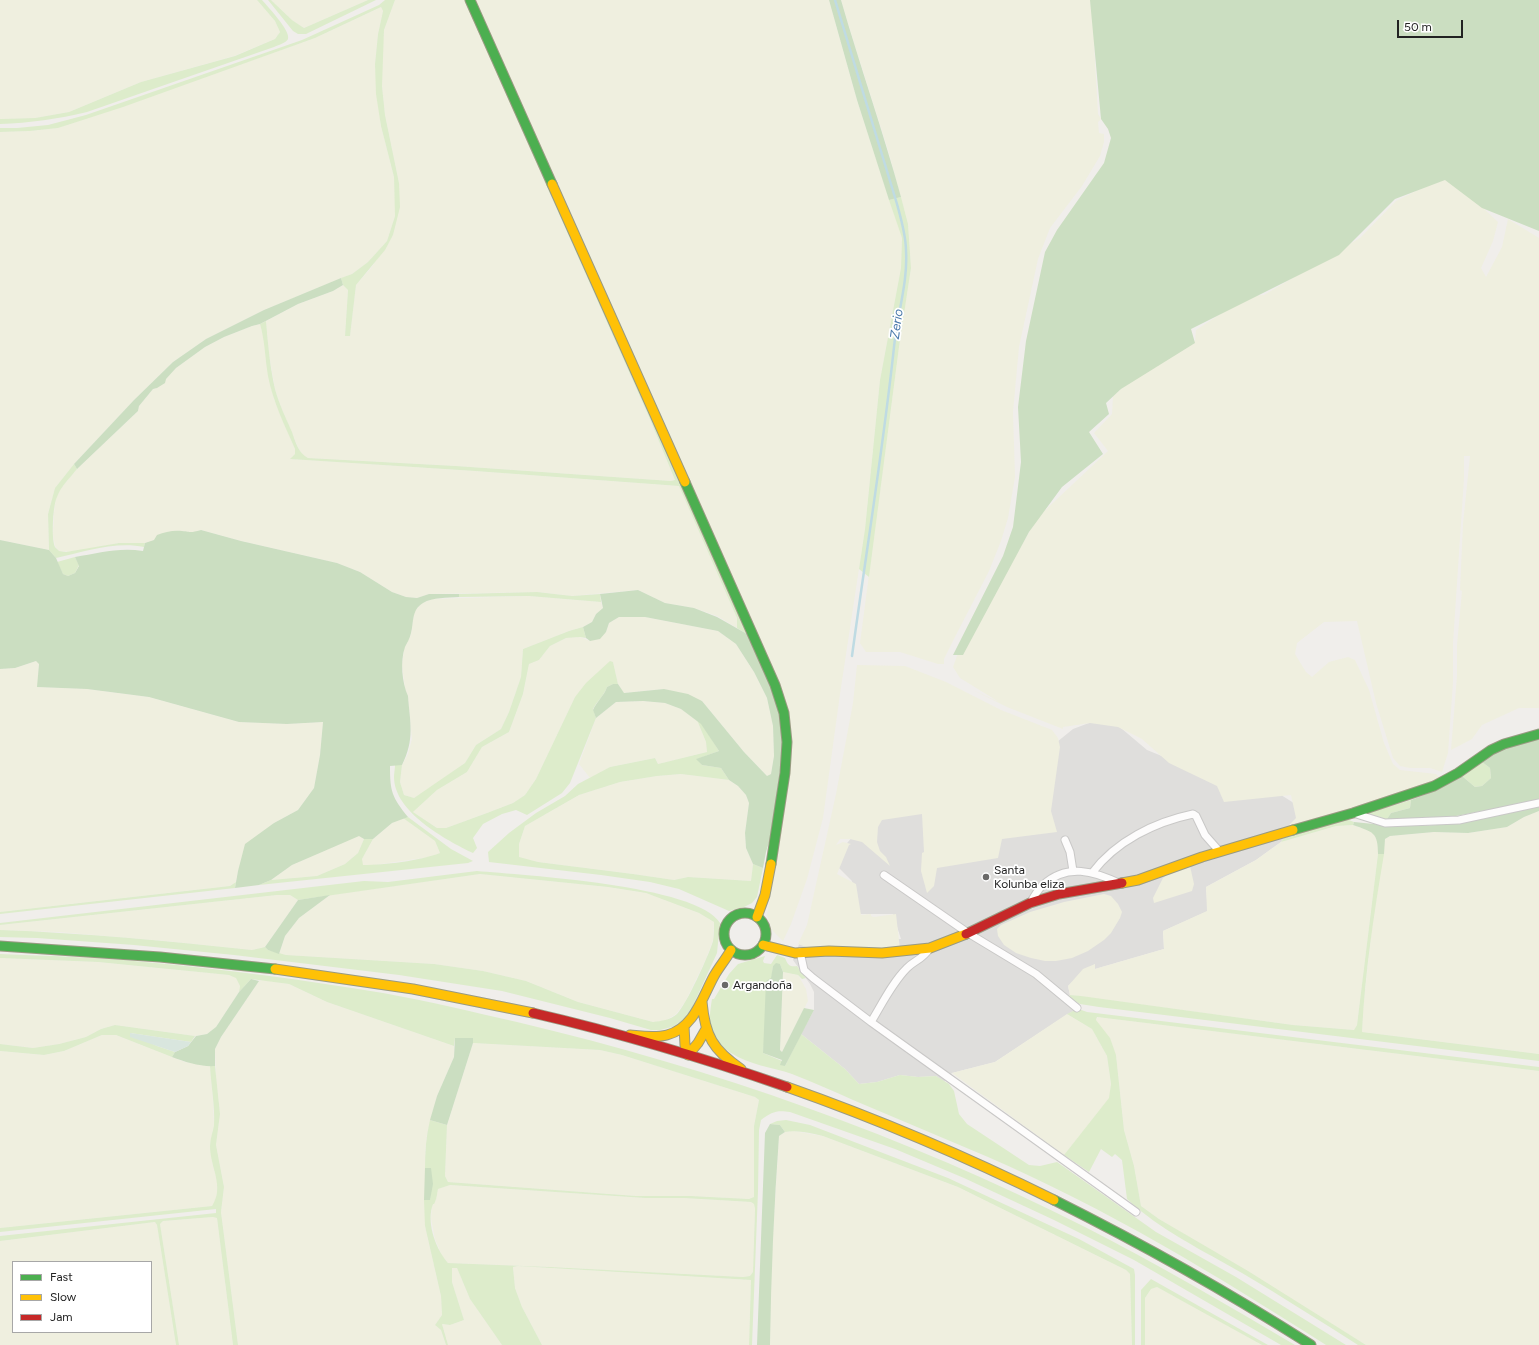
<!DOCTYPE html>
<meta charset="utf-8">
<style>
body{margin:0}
#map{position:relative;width:1539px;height:1345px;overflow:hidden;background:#f0eeeb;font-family:Figtree,sans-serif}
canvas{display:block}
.legend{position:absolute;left:12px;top:1261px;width:140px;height:72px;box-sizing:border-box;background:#fff;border:1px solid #a7a7a7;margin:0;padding:5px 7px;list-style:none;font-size:12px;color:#222}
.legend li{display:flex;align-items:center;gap:8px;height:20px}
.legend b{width:20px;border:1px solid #a7a7a7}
.scale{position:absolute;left:1397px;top:20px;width:66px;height:18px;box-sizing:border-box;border:2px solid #222;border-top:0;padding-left:5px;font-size:12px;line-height:14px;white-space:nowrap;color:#222;-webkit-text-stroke:3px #fff;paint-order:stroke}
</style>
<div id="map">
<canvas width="1539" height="1345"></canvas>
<ul class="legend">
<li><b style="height:5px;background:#4caf50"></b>Fast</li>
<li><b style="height:5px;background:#ffc107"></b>Slow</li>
<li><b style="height:5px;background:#c62828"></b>Jam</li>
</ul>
<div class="scale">50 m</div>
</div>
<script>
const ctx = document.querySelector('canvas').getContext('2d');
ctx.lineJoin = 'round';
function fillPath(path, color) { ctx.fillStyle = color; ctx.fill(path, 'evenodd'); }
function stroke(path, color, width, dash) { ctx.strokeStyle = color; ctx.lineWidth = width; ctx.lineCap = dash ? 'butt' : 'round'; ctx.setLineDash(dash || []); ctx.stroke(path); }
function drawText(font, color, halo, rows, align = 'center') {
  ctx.font = font + ' Figtree,sans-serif'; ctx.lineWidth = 3.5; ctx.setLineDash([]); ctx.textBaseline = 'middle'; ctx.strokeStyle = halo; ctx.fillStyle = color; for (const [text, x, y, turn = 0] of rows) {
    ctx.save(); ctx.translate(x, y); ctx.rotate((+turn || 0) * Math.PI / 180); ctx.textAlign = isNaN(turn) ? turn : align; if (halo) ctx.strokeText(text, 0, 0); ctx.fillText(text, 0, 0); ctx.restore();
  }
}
const residential = new Path2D(`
 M1089,723H1115L1147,750L1245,790H1273L1297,805L1342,801L1284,838L1281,842L1256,860L1206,887L1208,911L1163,931L1164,949L1095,969V964L1068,986L1070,995L1067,997L1080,1004L1073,1007V1011L995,1062L952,1073L944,1082L936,1076L918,1077L900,1075L877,1082L859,1084L845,1069L801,1034L814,1010V992L810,984L793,960L800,942L901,939L893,914H855L852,881L832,861L869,817L923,809L996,828L1057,742L1073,729Z`);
const farmland = new Path2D(`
 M0,0H257L275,21L280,32L275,39L234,56L141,82L69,112L35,118L0,119Z
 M271,0H368L304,28L292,20Z
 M395,0H464L649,417L675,480L671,481L456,466L308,458L303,456L297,445L281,407L275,389L269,354L266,321L298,304L333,291L343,285L348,290L345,336H350L356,285L371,268L393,235L399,183L385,115L382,86V57L384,30Z
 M472,0H829L857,100L902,238L901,268L880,380L865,529L840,694L823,818L807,879L791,924L783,941L772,930L767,915L776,866L788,724Z
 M841,0H1095L1094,44L1098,114L1101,119L1098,122L1099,133L1104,134V142L1100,156L1082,186L1050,228L1038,259L1019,347L1013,412L1015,477L1008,518L1001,541L989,571L956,635L944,659V664H938L900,652H866L860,643L899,347L911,268L908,224L888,150L856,49Z
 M381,7L383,11L378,34L375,64L381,126L394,177L395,198V216L387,241L368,262L352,274L264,310L206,339L173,362L134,400L74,464L55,488L48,514L49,550L0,540V132L30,131L58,128L315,38Z
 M1448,175L1498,222L1493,241L1481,268L1486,277L1502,247L1508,219L1539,238V708H1519L1482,725L1472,739L1451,750L1457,676V645L1462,591L1460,590L1463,524L1470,456H1464V478L1453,643V682L1448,753L1442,772L1430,768H1410L1400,766L1393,758L1376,703L1357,621L1324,622L1297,643L1295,654L1306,672L1312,677L1329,662L1348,657L1355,660L1369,690L1384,743L1393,764L1400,770L1436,774L1439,777V781L1281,833L1296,818L1291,795L1224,802L1217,786L1169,763L1142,739L1118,727L1090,723L1063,727V729L1007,707L973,690L999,702L960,678L953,667L957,656L1038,517L1108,451L1094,433L1112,414L1113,396L1153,362L1195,341L1196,330L1248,296L1264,295L1360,238L1396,201Z
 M260,324L263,335L269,377L274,399L295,449V454L291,459L475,471L679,486L737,618V628L717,616L694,608L665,603L638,590L572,596L537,592L429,594L417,598L406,597L392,592L360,572L337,563L241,541L201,530L191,533L183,531L145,543H119L72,552L59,551L55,546L53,535L54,513L56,497L62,487L77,469L138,411L139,406L153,389L157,388L176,368L205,347L224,337L252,326Z
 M529,596L601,602L603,608L596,614L592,622L583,627L569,631L523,649L521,677L509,712L501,729L476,745L465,763L439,782L414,798L404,795L400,782L402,765L408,754L412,739L408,696L405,689L402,665L404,649L411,634L414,612L422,603L433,599Z
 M619,617H645L718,631L736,644L754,672L767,698L773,726L774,756L771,774L767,776L744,752L702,701L664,689L623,693L618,684L613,662L575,697L536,779L525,795L513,803L487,813L446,828H437L413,812L437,790L467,772L482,747L509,732L523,694L529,664L539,660L550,646L566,638L580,637L590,641L606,632L609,623Z
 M36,661L39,663L38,687L87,689L149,697L239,722L287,724L323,722L320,755L314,788L298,810L274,823L238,871L236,882L230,886L0,912V669L15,668Z
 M857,665L905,666L946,682L1001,710L1052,730L1058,738L1060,747L1051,811L1057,832L1002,839L998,858L937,868L934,886L927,893L921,871L922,853L924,852L922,814L882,820L878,827L877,842L880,851L886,857L890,866L862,842L850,839H840L836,845L843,842L851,844L849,845L837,874L856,884L861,915L871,914V916L874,917L896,914L900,949L806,947L798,944L807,925L836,794L853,703Z
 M643,701L665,703L681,709L697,720L706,742L707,752L658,764L655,758L610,767L590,778L579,764L596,718L616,702Z
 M681,774L729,780L738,786L746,795L749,803L745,833L746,848L753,864L751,881L688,877L674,880L633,874L538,862L519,858V844L525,826L579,795L620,782L657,776Z
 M1539,811V1054L1362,1032L1363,1010L1373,918L1385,839L1390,836L1434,832L1468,833L1507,827L1524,817Z
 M403,818L435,841L440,853L430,857L374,865H362V859L373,839L392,823Z
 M1353,825L1371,831L1378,840V854L1357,1025L1354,1030L1293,1025L1070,995L1068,986L1083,969L1095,964V969L1164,949L1163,931L1207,911L1206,887L1256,860L1281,842L1336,826Z
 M359,835L364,839L358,853L345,864L317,876L271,880L292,865Z
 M1190,866L1194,884L1192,891L1154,903L1153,898L1163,878L1167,875Z
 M480,874L608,887L646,893L699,913L714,922L713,940L706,959L685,1002L676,1014L665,1021L653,1022L578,1002L526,981L483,971L434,964L286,955L279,954L285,936L299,918L330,895Z
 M1104,894L1111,896L1118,904L1122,912L1120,918L1111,933L1104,940L1088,951L1072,958L1056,961H1045L1031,958L1016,953L1004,945L998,936L997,929L1001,925L1030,912L1064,902Z
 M277,895H290L298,900L265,947L252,950L165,941L59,932L0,930V925Z
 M0,958L98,962L229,975L236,977L240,986L239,992L216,1027L207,1034L195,1036L115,1025L101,1029L86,1037L59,1044L34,1048L0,1044Z
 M783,972L798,975L806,989L808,1001L782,1052L780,1050Z
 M263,980L289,984L327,1002L454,1046V1057L437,1096L427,1134L425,1154V1226L441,1296L442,1315L435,1325L441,1330L446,1345H238L221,1212L224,1187L216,1145L220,1114L216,1078L215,1049L221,1037L259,981Z
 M1067,1014L1092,1029L1107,1056L1111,1084L1110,1098L1064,1155L952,1073L995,1062Z
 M1098,1017L1539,1071V1345H1366L1159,1219L1141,1206L1134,1166L1124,1130L1116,1055L1096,1020Z
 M102,1035H116L185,1062L210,1066L213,1102L214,1125L210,1145L212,1162L218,1184L216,1200L212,1206L0,1228V1051L44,1055L64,1051Z
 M473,1043L600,1050L622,1055L755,1097L759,1100L754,1126V1197L749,1199L691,1196H636L448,1182L445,1176L447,1125Z
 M793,1131L823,1136L958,1187L1126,1270L1130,1274L1132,1345H770L771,1266L779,1136L785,1132Z
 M450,1185L645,1198H684L751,1202L754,1204L755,1209L753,1272L750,1276L743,1277L550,1267L448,1263L442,1256L435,1239L431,1218L432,1206L435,1202L438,1189Z
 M213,1217L217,1218L233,1345H179L160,1224L163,1221Z
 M155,1222L157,1225L176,1345H0V1241ZM13,1262H151V1332H13Z
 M518,1266L751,1280L749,1345H542L522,1307L515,1288L513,1267Z
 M451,1268H457L470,1299L502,1345H448L442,1324L450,1325L464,1320L452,1282Z
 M1157,1287L1193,1306L1262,1345H1145V1298L1151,1289Z`);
const grass = new Path2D(`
 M257,0H262C268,7 291,31 288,39C286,43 278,45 274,47L87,112C58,119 30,123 0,124V119L35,118L69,112L141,82L235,56L275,39L280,32L275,21Z
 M268,0H271L292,20L304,28L368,0H376L306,34H298L293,31Z
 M385,0H395L384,30L382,86L385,115L399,183L400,207L393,235L385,250L356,285L350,336H345L348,290L343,285L341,278L352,274L368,262L387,241L395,216L394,177L381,126L376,94L375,64L378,34L383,11L381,7L315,38L123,107L58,128L30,131L0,132V128H17L48,125L86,115L302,40L379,5Z
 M464,0H467L747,634L737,628V618L679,486L475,471L290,459L295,454V449C285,426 273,402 268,376C265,359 265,341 260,324L266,321C268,344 270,367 275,389C279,404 286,418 292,432C295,441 299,454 308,458L456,466L671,481L675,480L649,417Z
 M901,197L908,224L911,268L899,347L869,577L859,569L865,529L880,380L901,268L902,238L889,200Z
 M74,464L77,469C70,478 61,486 57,497C53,505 51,538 55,547C56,548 58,550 59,551L66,552L119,543H145L144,547C115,541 84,552 56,558L49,550L48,514L55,488Z
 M75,557L79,565L75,573L68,576L63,574L57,562Z
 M537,592L572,596L600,594L601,602L529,596L459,597V594Z
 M583,627L586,638L580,637L566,638L550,646L539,660L529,664L523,694L509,732L482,747L467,772L437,790L413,812L437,828H446L487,813L513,803L525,795L536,779L575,697L586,683L610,661L613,662L618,684H613L607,687C604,696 597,701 593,709L596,718L570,783L562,793L527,815L516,810L502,814L483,824L473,838L477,848L473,853C446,840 394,812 394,777C394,773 395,769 395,765H402L400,782L404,795L414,798L465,763L476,745L501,729L509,712L521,677L523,649L569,631Z
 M697,720L702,724L719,751L697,759L702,765L721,768L729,780L681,774L657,776L620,782L579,795L525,826L519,844V857L538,862L633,874L674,880L688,877L751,881L753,864L763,868L757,897L752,903L744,907L729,911L679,889L650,882L601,875L489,862L488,852L509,833L536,813L565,796L578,784L610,767L655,758L658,764L707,752L706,742Z
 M1482,762L1490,768L1491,778L1482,786L1475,787L1462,776Z
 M1411,800L1410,808L1391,813L1387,819H1373L1362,815Z
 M408,817L451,849L473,861L468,863L259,885L271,880L317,876L345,864L358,853L364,839H373L362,859L363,865C385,865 419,861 440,853L435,841L403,818Z
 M1346,819L1354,822L1353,825L1336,826L1281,842L1284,838Z
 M1378,854H1384C1374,913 1365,972 1362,1032L1539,1054V1061L1099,1007L1080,1004L1067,997L1070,995L1081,996L1293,1025L1354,1030L1357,1025Z
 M477,871C522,875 698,885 720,923L717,953L691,1010L682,1021L672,1027L660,1030H651L610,1018L502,991L399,975L234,955L134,945L37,938L0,937V930C85,933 168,941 252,950L265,947L268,950L286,955L434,964L483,971L526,981L578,1002L653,1022C661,1021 670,1020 677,1014C686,1005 709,955 713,941C714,935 714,928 714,922L699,913L646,893L608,887L480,874L298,900L290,895H277L0,925V923L364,881L388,882Z
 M236,882L235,888L0,914V912L230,886Z
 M0,954C48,956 96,957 144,962C224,969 304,980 383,993C428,1001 473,1012 517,1022C712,1068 906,1136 1085,1227C1157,1264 1226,1304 1295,1345H1281L1134,1260L1054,1220L964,1178L895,1149L790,1112C776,1110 772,1112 761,1120L759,1130L758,1191L752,1345H749L751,1280L518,1266L513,1267L515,1288L522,1307L542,1345H502L470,1299L457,1268H452V1282L464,1320L450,1325L442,1324L448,1345H446L441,1330L435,1325L442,1315L441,1296L425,1226L424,1200H430L431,1168H425C425,1152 426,1136 430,1120L447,1125L445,1176L448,1182L636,1196H691L749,1199L754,1197V1126L759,1100L755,1097L622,1055L600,1050L473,1043V1039L455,1038L454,1046L327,1002L289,984L251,979L239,992L240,986L236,978L229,975L98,962L0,958ZM450,1185L645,1198H684L751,1202L754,1204L755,1209L753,1272L750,1276L743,1277L550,1267L448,1263C436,1249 427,1225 432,1207C434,1201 433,1207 435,1202C437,1198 437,1193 438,1189Z
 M777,955L785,958C788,965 789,967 797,966L806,978L802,979L798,975L783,972L780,964L773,966L763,1053L782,1061L785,1066L801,1034L845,1069L859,1084L877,1082L900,1075L918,1077L936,1076L949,1084L954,1091L959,1114L967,1124L1029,1165L1040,1166L1057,1162L1156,1232L1236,1277L1346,1345H1326C1218,1276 1106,1208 988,1157C943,1138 898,1119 853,1100C833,1091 813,1082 792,1074C772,1067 749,1065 731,1053C707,1037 708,1024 712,999H714L729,974L738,964L765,956L763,961L764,963L771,964Z
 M1073,1007L1087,1012L1539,1067V1071L1097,1017L1096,1020L1110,1038L1116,1055L1124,1130L1134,1166L1141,1206L1159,1219L1248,1271L1366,1345H1358C1320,1321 1281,1296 1242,1273C1202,1250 1160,1230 1127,1199L1122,1160L1115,1154L1112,1157L1101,1149L1089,1172L1064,1155L1109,1098L1111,1084L1107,1056L1092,1029L1067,1014L1073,1011Z
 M115,1025L195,1036L191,1042L130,1033L157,1046L175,1052L172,1057L116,1035H102L64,1051L44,1055L0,1051V1044L33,1048L59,1044L86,1037L101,1029Z
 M210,1066H215L220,1114L216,1145L224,1187L221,1212L238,1345H233L217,1218L213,1217L163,1221L160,1224L179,1345H176L157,1225L155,1222L0,1241V1236L216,1213V1209L0,1232V1228L212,1206C225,1186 210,1168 210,1146C210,1139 213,1132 214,1125C215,1106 211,1086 210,1066Z
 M786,1120L810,1125L948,1178L1079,1239L1134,1269L1135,1275V1345H1132L1130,1274L1126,1270L958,1187L823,1136C810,1133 798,1130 785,1132L780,1125L770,1124L777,1121Z
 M1151,1279L1268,1345H1262L1157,1287L1151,1289L1145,1298V1345H1141V1290Z`);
const forest = new Path2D(`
 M829,0H841C860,66 883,131 901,197L889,200L857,100Z
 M1090,0H1539V231L1482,208L1445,180L1395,199L1339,255L1191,329L1195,343L1121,389L1106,403L1109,414L1089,432L1103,454L1062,487L1029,532L963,655H953L1003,556L1013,527L1021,462L1018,407L1026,341L1045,252L1057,230L1104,163L1111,138L1108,129L1101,119Z
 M341,278L343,285L333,291L298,304L260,324L252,326L224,337L205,347L176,368L166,379L165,383L157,388L153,389L139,406L138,411L77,469L74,464L134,400L173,362L206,339L264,310Z
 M201,530L241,541L337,563L360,572L392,592L406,597L417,598L429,594H459V597C447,598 433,597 423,603C411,610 414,623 411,633C410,638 407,643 405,647C400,661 402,683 408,696C410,723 415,739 402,765L390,766C390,792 392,797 408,817L392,823L373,839H364L359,836L292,865L271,880L259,885L235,888L238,871L245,844L274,823L298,810L314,788L320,755L323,722L287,724L239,722L149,697L87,689L37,687L39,664L36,661L15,668L0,669V540L49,550L56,558L63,574L68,576L75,573L79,566L75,557C98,553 120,547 143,551L145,543L154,540L157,535C165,532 173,530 182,531C192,532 190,533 201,530Z
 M638,590L665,603L694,608L717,617L747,634L768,676L783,724V749L771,836L766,852L763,868L753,864L746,848L745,833L749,803L746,795L738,786L729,780L721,768L702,765L696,759L719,751L701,724L681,709L665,703L643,701L616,702L596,718L593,710C597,701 604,696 607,687L613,684H618L624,693L664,689L688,694L702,701L744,752L767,776L771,774L774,756L773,726L767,698L754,672L736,644L718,631L645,617H619L609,623L606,632L600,639L590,641L586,638L583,627L592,622L596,614L603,608L600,594Z
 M1539,738V800L1451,817L1409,820L1387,819L1391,813L1410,808L1411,800L1427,794L1462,776L1475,787L1482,786L1491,778L1490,768L1482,762C1497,747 1519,743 1539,738Z
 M1539,806V811L1524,817L1507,827L1468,833L1434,832L1390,836L1385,839L1384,854H1378C1378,832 1373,832 1353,825L1354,822C1390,826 1426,828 1461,822C1487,818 1513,811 1539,806Z
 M330,895L299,918L285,936L279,954L268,950L265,947L298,900Z
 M776,963L780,964L783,972L780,1050L782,1052L804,1008L814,1010L785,1066L780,1065L782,1060L763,1053L766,981L771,978L773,966Z
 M251,979L259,981L221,1037L215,1049V1066C201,1067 185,1062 172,1057L175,1052L188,1046L196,1036L207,1034L216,1027L239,992Z
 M455,1038H473V1043L447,1125L430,1120L437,1096L454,1057Z
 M770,1124L780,1125L785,1132L779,1136C774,1205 771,1275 770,1345H757L765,1133Z
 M425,1168H431L433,1184L430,1200H424Z`);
const wetland = new Path2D(`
 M130,1033L191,1042L188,1046L175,1052L130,1037Z`);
const stream = new Path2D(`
 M835,0L897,204C901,219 906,235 906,251C908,283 897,315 894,347C883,450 866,553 852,656`);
const street = new Path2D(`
 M1353,813L1385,823L1459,820L1539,803
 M1065,840L1070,852L1073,871
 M1092,873C1116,841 1155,822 1193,814L1196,816L1205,835L1220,852
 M884,875L968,933L1036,974L1077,1008
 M1030,903C1034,897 1038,889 1043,885C1067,863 1094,871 1121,884
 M800,952L804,970L813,978L871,1022L1136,1212
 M871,1022C882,1004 892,983 907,968C915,960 922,960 930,948`);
const fast = new Path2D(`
 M470,0L552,184
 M685,482L775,685L784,713L787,742L785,773L771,864
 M1293,830L1353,813L1434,786L1458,773L1491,750L1504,744L1539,734
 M724 934a21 21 0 1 1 42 0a21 21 0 1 1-42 0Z
 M0,946L160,957L275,969
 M1054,1200C1142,1244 1228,1292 1311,1345`);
const slow = new Path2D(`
 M552,184L685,482
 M1122,883L1138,880L1202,857L1293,830
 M757,917L765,895L771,864
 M763,945L795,953L829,951L882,953L930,948L966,934
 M275,969L413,989L533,1013
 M702,1002C705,1036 713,1050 741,1069
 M684,1026L685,1045L688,1055L698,1043L706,1029
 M630,1035C642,1036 655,1038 667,1035C694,1028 702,998 714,976C719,967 726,959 731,950
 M787,1087C878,1119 967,1157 1054,1200`);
const jam = new Path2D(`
 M966,934L1030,903L1059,894L1122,883
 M533,1013C619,1033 704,1058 787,1087`);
const markers = [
 [986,877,4,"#6a6968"],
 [725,985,4,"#6a6968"]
];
const poiNames = [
 ["Santa",994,870],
 ["Kolunba eliza",994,884],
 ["Argandoña",733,985]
];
const waterNames = [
 ["Zerio",897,324,-82]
];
fillPath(residential, '#dfdedc');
fillPath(farmland, '#efefdf');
fillPath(grass, '#ddeccb');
fillPath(forest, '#cbdec1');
fillPath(wetland, '#d9e6de');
stroke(stream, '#bfdbe3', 2.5);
stroke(street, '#c9c8c7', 9);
stroke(fast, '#999a82', 11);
stroke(slow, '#999a82', 11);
stroke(jam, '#999a82', 11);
stroke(street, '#fdfcfc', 7);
stroke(fast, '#4caf50', 9);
stroke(slow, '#ffc107', 9);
stroke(jam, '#c62828', 9);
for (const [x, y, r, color] of markers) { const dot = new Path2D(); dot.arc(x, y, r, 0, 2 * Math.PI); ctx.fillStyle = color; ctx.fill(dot); stroke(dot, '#fff', 1.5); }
drawText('12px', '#222', '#fff', poiNames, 'left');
drawText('italic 13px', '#4a7aab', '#fff', waterNames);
</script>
